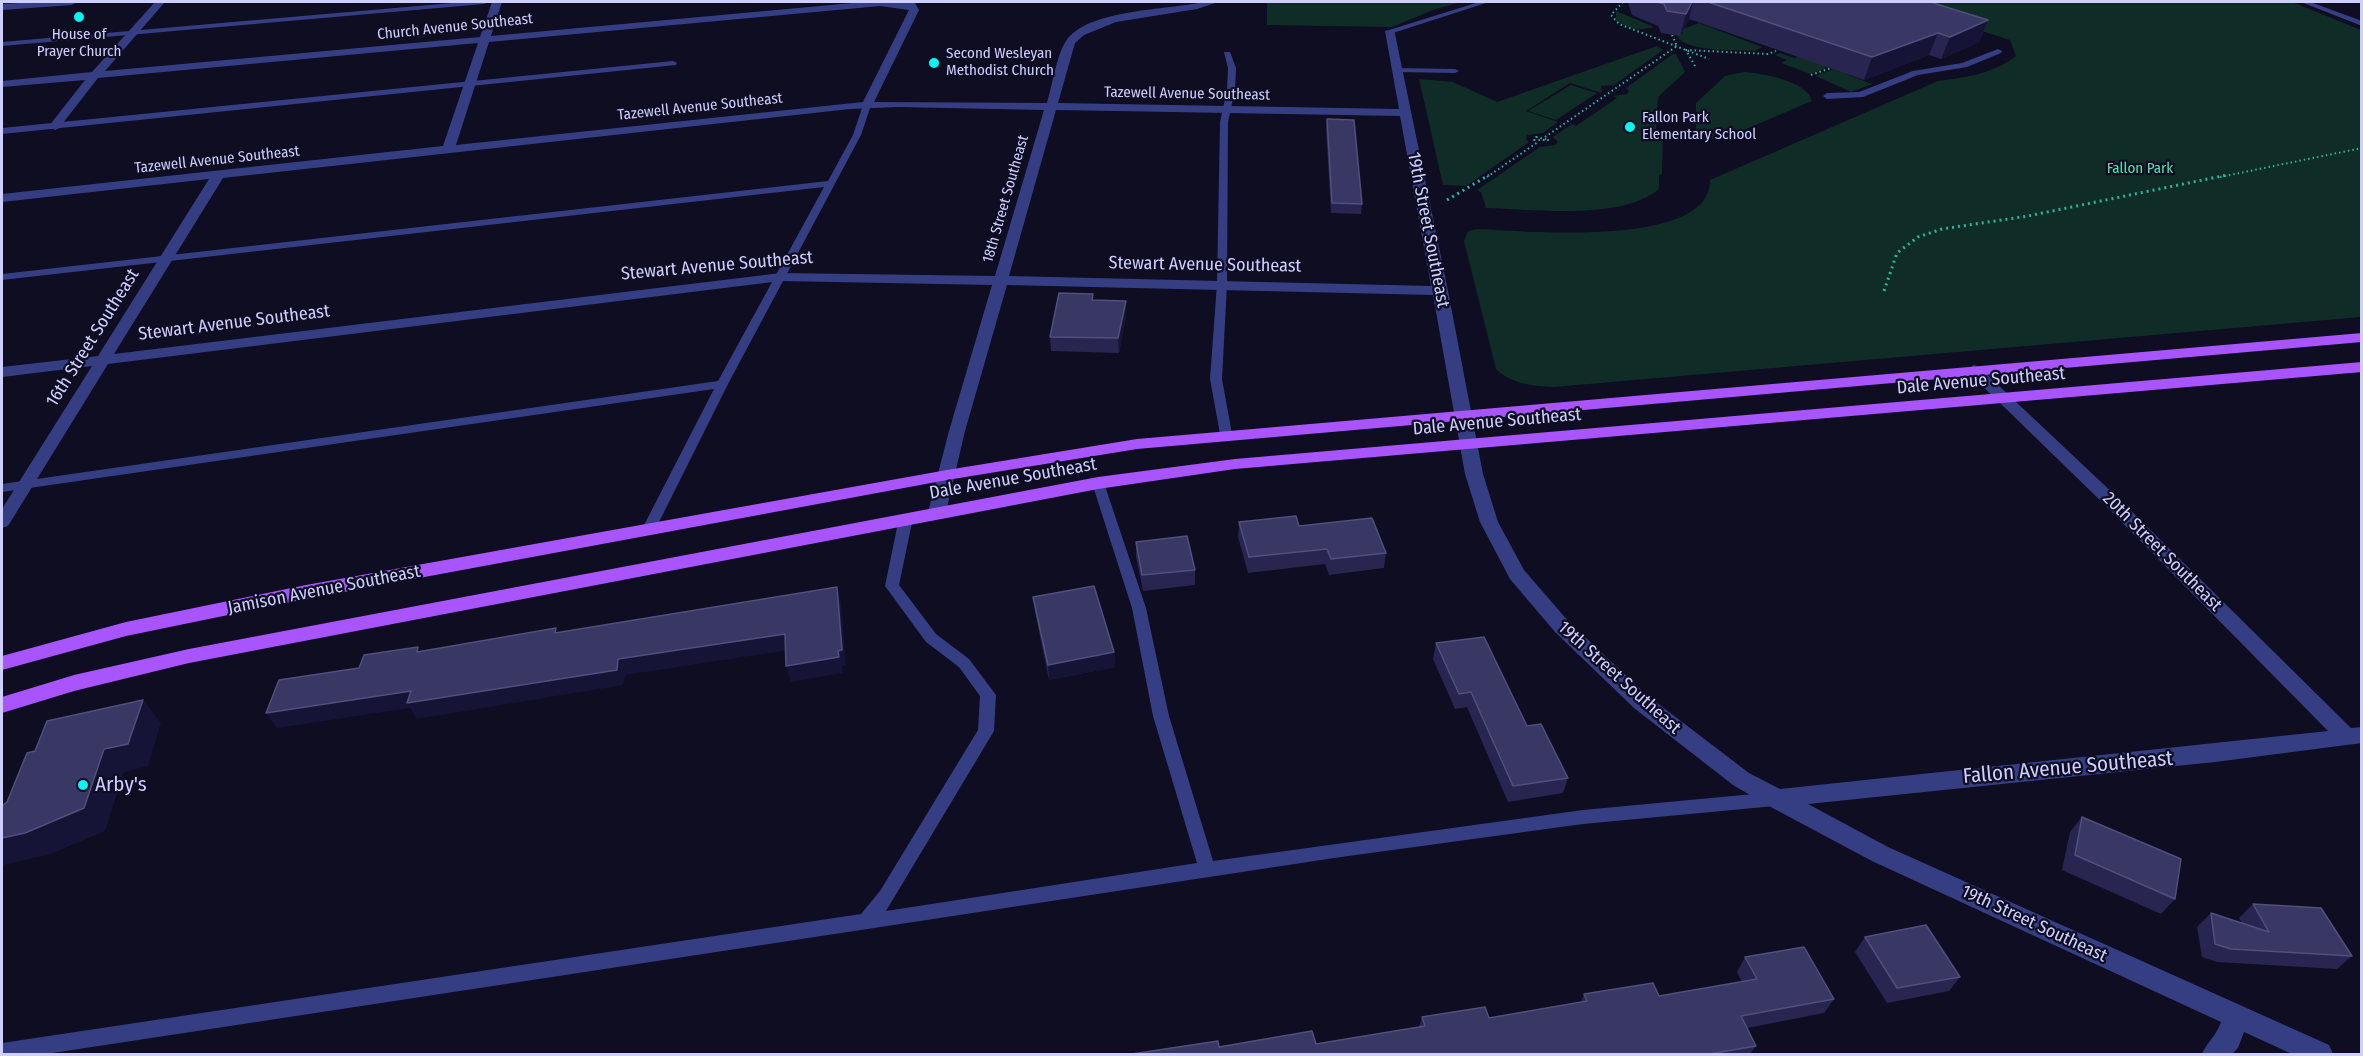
<!DOCTYPE html>
<style>
body{margin:0}
#map{position:relative;width:2363px;height:1056px;overflow:hidden;background:#0e0d22;font-family:"Fira Sans Condensed",sans-serif}
canvas{display:block}
.frame{position:absolute;inset:0;border:3px solid #cecfff;pointer-events:none}
</style>
<div id="map">
<canvas width="2363" height="1056"></canvas>
<div class="frame"></div>
</div>
<script>
const ctx = document.querySelector('canvas').getContext('2d');
ctx.lineJoin = 'round';
function fillPath(path, color) { ctx.fillStyle = color; ctx.fill(path, 'evenodd'); }
function stroke(path, color, width, dash) { ctx.strokeStyle = color; ctx.lineWidth = width; ctx.lineCap = dash ? 'butt' : 'round'; ctx.setLineDash(dash || []); ctx.stroke(path); }
function drawText(font, color, halo, rows, align = 'center') {
  ctx.font = font + ' "Fira Sans Condensed",sans-serif'; ctx.lineWidth = 4.5; ctx.setLineDash([]); ctx.textBaseline = 'middle'; ctx.strokeStyle = halo; ctx.fillStyle = color; for (const [text, x, y, turn = 0] of rows) {
    ctx.save(); ctx.translate(x, y); ctx.rotate((+turn || 0) * Math.PI / 180); ctx.textAlign = isNaN(turn) ? turn : align; if (halo) ctx.strokeText(text, 0, 0); ctx.fillText(text, 0, 0); ctx.restore();
  }
}
const green = new Path2D(`
 M1267,2H1461L1433,10L1392,27L1267,25Z
 M1890,2H2292L2361,30V317L1554,387C1532,386 1512,384 1496,369L1464,241L1468,231L1478,229C1524,231 1711,249 1710,180L1938,81C1968,77 1992,74 2016,56L2010,40Z
 M1616,11L1654,27C1638,31 1629,30 1616,20Z
 M1699,23L1762,47L1755,51C1737,50 1685,52 1677,36L1683,33L1680,30Z
 M1657,46L1663,50L1614,85L1601,86L1602,93L1570,83L1526,111L1558,122L1543,133L1527,135L1526,139L1529,142L1466,186L1443,185L1419,79L1453,82L1497,102Z
 M1780,53L1794,58L1799,56L1828,67L1811,74L1781,63L1787,60L1775,55Z
 M1673,54H1676L1685,72L1658,97L1656,131L1663,132L1662,174L1659,175V189C1621,221 1534,209 1486,208L1481,192L1477,190L1540,147L1555,145L1558,142L1553,137L1572,124L1576,126L1617,98L1613,96L1627,94L1629,91L1626,88Z
 M1833,69L1872,84L1851,92L1816,76Z
 M1744,72C1761,73 1808,81 1812,101L1725,138C1715,140 1703,140 1696,132V103L1725,76Z
 M1571,85L1597,93L1556,120L1528,111Z`);
const pathFar1 = new Path2D(`
 M1623,2L1611,15L1619,24L1709,59
 M1695,66L1686,50L1768,54L1776,51
 M1811,75L1831,68
 M1536,137L1549,140H1534Z
 M1545,137L1677,46L1672,35
 M1487,177L1538,142
 M2220,177L2362,148`);
const path = new Path2D(`
 M1447,200L1489,175
 M1884,291L1897,253L1918,237L1942,229L2028,216L2227,175`);
const lane = new Path2D(`
 M464,2H488L484,4L2,46V42Z
 M1479,2H1489L1393,33L1386,31Z
 M2301,2H2310L2362,21V26Z
 M1998,49L2002,51L2001,53L1967,67L1918,75L1863,97L1827,99L1823,96L1827,93L1859,92L1913,71L1962,63Z
 M1224,52H1230L1236,68L1235,90L1228,122L1227,284L1222,379L1232,434L1226,438L1220,434L1210,379L1217,284L1220,122L1227,90L1228,68Z
 M673,61L677,63L676,65L2,134V128Z
 M1395,68L1455,69L1459,71L1455,73L1398,72L1394,70Z
 M867,102L871,105L861,135L728,384L654,532H644L642,529L714,389L2,492V484L718,381L824,187L2,280V274L828,181L853,135L863,105Z
 M1098,479L1104,483L1146,608L1169,716L1213,861L1583,810L1775,792L1781,794L1783,799L1781,804L1775,806L1583,824L1334,858L46,1054H2V1043L861,914L880,891L978,730L980,696L959,667L926,642L885,586L899,518L906,514L913,518L899,585L936,634L969,659L996,695L994,731L886,911L1197,863L1153,716L1132,608L1092,483Z`);
const street = new Path2D(`
 M37,2H77L72,5L2,10V4Z
 M155,2H165L105,71L480,37L492,2H502L491,36L864,2L915,3L919,10L874,102L1047,103C1052,86 1057,54 1066,41C1087,9 1168,10 1203,2H1218L1197,9L1116,22L1084,35L1075,43L1058,103L1399,109L1385,31L1394,29L1448,291L1483,474L1498,522L1524,570L1569,622L1648,696L1749,773L1780,789L2328,731L2105,505L1966,370L1974,365L1979,367L2117,497L2351,728L2362,727V743L2215,762L1808,804L1888,847L2329,1045L2333,1054H2292L2244,1032L2238,1048L2232,1054H2202C2207,1042 2217,1035 2221,1022L1872,861L1767,805L1733,785L1634,708L1555,632L1510,579L1480,522L1465,474L1433,295L1007,285L965,431L946,512L937,518L928,512L949,431L992,285L781,281L108,364L8,526L2,528V509L92,366L2,377V367L98,356L209,179L2,202V194L443,146L478,43L98,78L59,128L55,130L49,126L85,80L2,87V81L92,72ZM880,6L909,10L863,102L456,145L489,42ZM898,107L1044,110L995,276L781,273L114,354L223,178L850,109ZM1056,110L1400,116L1431,286L1009,276Z`);
const primary = new Path2D(`
 M2362,333V342L1137,449L947,480L306,599L126,636L2,670V656L126,622L306,585L947,470L1137,439Z
 M2362,362V372L1235,469L1098,489L189,663L74,691L2,713V697L74,675L189,649L1098,477L1235,459Z`);
const wall = new Path2D(`
 M1628,2H1930L1988,20L1979,42L1941,59L1929,55L1864,80L1689,19L1680,36L1661,33L1658,26L1632,15Z
 M1327,119L1362,204L1361,214L1331,213L1326,129Z
 M1093,294V300L1126,301V316L1119,353L1051,351L1050,337Z
 M1239,522L1299,526L1386,553L1384,568L1329,575L1325,564L1248,573L1238,537Z
 M1136,542L1195,570V585L1143,591L1136,557Z
 M1033,597L1114,652L1115,667L1049,680L1035,612Z
 M1436,643L1527,726L1568,778L1563,793L1508,802L1467,707L1455,709L1433,659Z
 M2082,817L2175,899L2161,914L2062,870L2070,832Z
 M2253,904L2352,956L2337,969L2217,962L2202,957L2197,927L2211,913L2242,923L2239,918Z
 M1865,937L1960,977L1949,991L1887,1003L1855,952Z
 M1745,957L1834,999L1824,1013L1747,1028L1756,1046L1750,1054H1132L1219,1047L1316,1044L1419,1027L1422,1017L1489,1018L1581,1002L1584,994L1659,996L1742,982L1737,972Z`);
const shadedWall = new Path2D(`
 M1692,2H1693L1689,19L1680,36L1686,14Z
 M1988,20L1979,42L1941,59L1950,37Z
 M1938,33L1929,55L1864,80L1872,57Z
 M1126,301V316L1119,353L1118,338Z
 M837,587L841,602L846,665L842,666L843,673L791,682L786,666L838,651Z
 M785,634L789,650L625,675L623,685L417,719L410,708L277,728L266,713Z
 M1114,652L1115,667L1049,680L1048,665Z
 M143,700L161,723L148,766L124,772L105,831L48,855L3,865L2,864V838L104,749Z`);
const building = new Path2D(`
 M1657,2H1692L1686,14L1667,11L1664,4Z
 M1708,2H1930L1988,20L1950,37L1938,33L1872,57Z
 M1327,119L1354,120L1362,204L1332,203Z
 M1059,293L1093,294L1092,300L1126,301L1118,338L1050,337Z
 M1296,516L1299,526L1372,518L1386,553L1331,559L1327,549L1249,557L1239,522Z
 M1187,536L1195,570L1142,575L1136,542Z
 M1094,586L1114,652L1048,665L1033,597Z
 M837,587L842,650L838,651L839,657L786,666L785,634L618,659L617,670L407,703L411,691L266,713L279,680L359,668L364,655L418,647L417,652L556,628L555,633Z
 M1484,637L1527,726L1541,724L1568,778L1513,786L1471,692L1459,694L1436,643Z
 M143,700L128,744L104,749L84,808L25,833L2,838V806L7,802L27,753L35,751L47,721Z
 M2082,817L2181,859L2175,899L2075,855Z
 M2253,904L2321,908L2352,956L2231,949L2215,944L2211,913L2269,932Z
 M1926,925L1960,977L1897,988L1865,937Z
 M1804,947L1834,999L1741,1016L1756,1046L1709,1054H1132L1218,1041L1219,1047L1312,1031L1316,1044L1425,1026L1422,1017L1485,1007L1489,1018L1587,1001L1584,994L1653,983L1659,996L1757,979L1745,957Z`);
const markers = [
 [79,17,6,"#00f9f0"],
 [934,63,6,"#00f9f0"],
 [1630,127,6,"#00f9f0"],
 [83,785,6,"#00f9f0"]
];
const farStreetnames = [
 ["Church Avenue Southeast",455,27,-6],
 ["Tazewell Avenue Southeast",1187,94,1],
 ["Tazewell Avenue Southeast",700,107,-6],
 ["Tazewell Avenue Southeast",217,160,-6],
 ["18th Street Southeast",1006,199,-74]
];
const farPoinames = [
 ["House of",79,35,"center"],
 ["Prayer Church",79,52,"center"],
 ["Second Wesleyan",946,54],
 ["Methodist Church",946,71],
 ["Fallon Park",1642,118],
 ["Elementary School",1642,135]
];
const farParknames = [
 ["Fallon Park",2140,169]
];
const streetNames = [
 ["19th Street Southeast",1428,230,79],
 ["Stewart Avenue Southeast",1205,265,1],
 ["Stewart Avenue Southeast",717,266,-5],
 ["Stewart Avenue Southeast",234,323,-7],
 ["16th Street Southeast",93,338,-58],
 ["Dale Avenue Southeast",1981,381,-5],
 ["Dale Avenue Southeast",1497,422,-5],
 ["Dale Avenue Southeast",1013,479,-10],
 ["20th Street Southeast",2162,552,45],
 ["Jamison Avenue Southeast",324,590,-11],
 ["19th Street Southeast",1619,678,42],
 ["19th Street Southeast",2034,924,25]
];
const nearStreetnames = [
 ["Fallon Avenue Southeast",2068,768,-5]
];
const nearPoinames = [
 ["Arby's",95,785]
];
fillPath(green, '#102c27');
stroke(pathFar1, '#2bb69b', 2, [1.5, 3]);
stroke(path, '#2bb69b', 3, [2, 4]);
fillPath(lane, '#363e83');
fillPath(street, '#363e83');
fillPath(primary, '#a955ff');
fillPath(wall, '#282551');
fillPath(shadedWall, '#161436');
fillPath(building, '#393764');
stroke(building, '#514f7c', 1.5);
for (const [x, y, r, color] of markers) { const dot = new Path2D(); dot.arc(x, y, r, 0, 2 * Math.PI); ctx.fillStyle = color; ctx.fill(dot); stroke(dot, '#0e0d22', 2); }
drawText('15px', '#cecfff', '#0e0d22', farStreetnames);
drawText('15px', '#cecfff', '#0e0d22', farPoinames, 'left');
drawText('15px', '#57e2ad', '#0e0d22', farParknames);
drawText('18px', '#cecfff', '#0e0d22', streetNames);
drawText('21px', '#cecfff', '#0e0d22', nearStreetnames);
drawText('21px', '#cecfff', '#0e0d22', nearPoinames, 'left');
</script>
